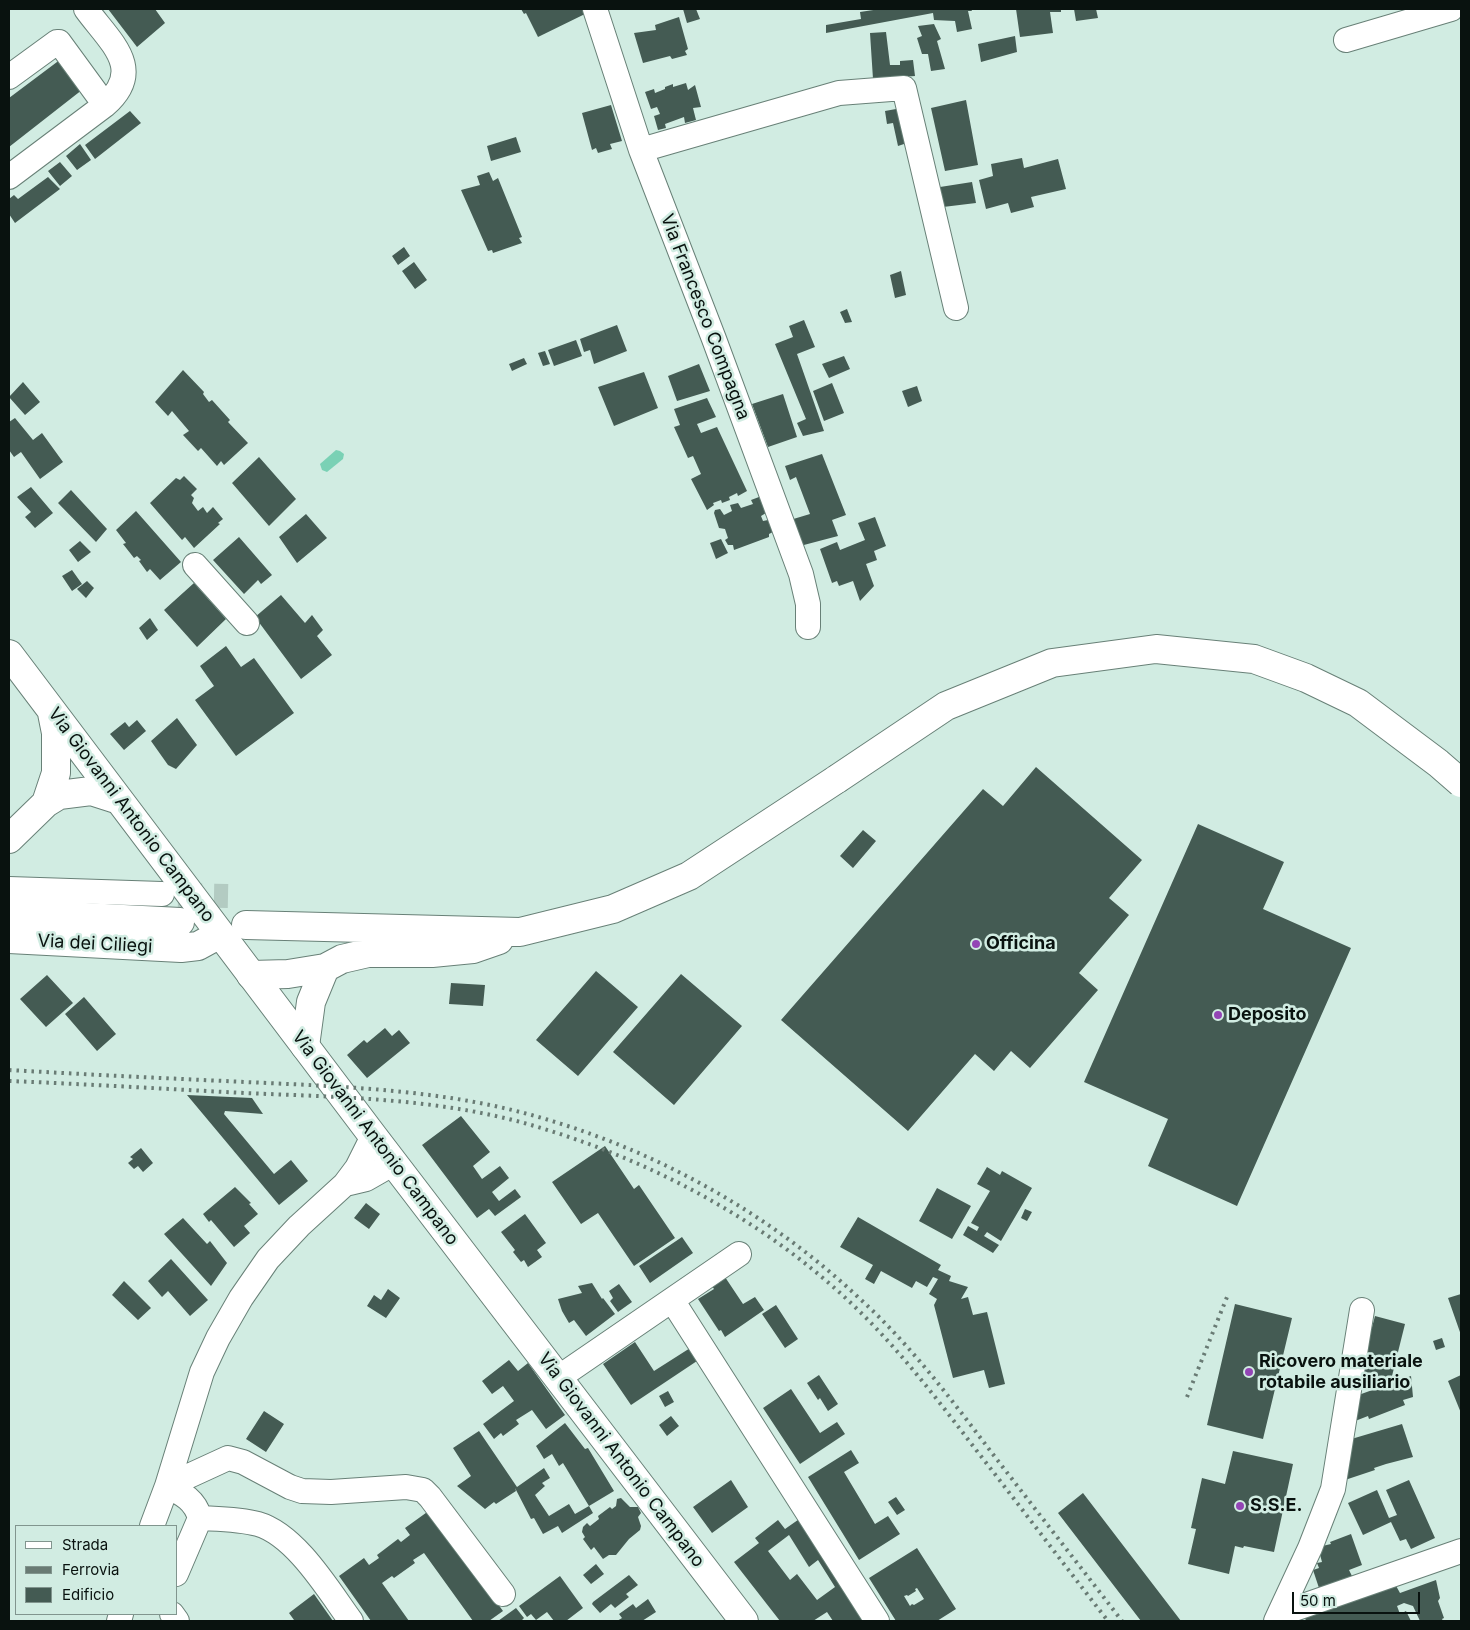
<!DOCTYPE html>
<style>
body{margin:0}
#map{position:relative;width:1470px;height:1630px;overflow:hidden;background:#d1ece2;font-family:Inter,sans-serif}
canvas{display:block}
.frame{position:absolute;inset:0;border:10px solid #09120f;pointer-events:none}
.legend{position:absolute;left:15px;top:1525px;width:162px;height:90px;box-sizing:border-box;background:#d1ece2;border:1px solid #81958e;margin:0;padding:6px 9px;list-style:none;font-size:15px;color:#09120f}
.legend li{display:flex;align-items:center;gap:10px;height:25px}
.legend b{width:25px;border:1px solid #81958e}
.scale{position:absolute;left:1292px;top:1592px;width:128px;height:22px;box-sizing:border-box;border:2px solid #09120f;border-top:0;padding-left:6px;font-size:15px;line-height:18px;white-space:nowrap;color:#09120f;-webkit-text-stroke:4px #d1ece2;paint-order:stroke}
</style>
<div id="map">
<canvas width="1470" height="1630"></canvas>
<div class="frame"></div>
<ul class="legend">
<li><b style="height:6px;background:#fff"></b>Strada</li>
<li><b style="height:6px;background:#697b74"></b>Ferrovia</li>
<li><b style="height:14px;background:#445b53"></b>Edificio</li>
</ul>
<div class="scale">50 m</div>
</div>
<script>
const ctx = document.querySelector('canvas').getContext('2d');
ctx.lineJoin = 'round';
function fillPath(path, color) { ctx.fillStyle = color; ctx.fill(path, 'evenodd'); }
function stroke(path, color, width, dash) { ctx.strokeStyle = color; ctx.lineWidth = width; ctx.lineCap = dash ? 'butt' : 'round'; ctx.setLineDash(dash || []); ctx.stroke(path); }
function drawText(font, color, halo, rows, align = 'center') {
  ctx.font = font + ' Inter,sans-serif'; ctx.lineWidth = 5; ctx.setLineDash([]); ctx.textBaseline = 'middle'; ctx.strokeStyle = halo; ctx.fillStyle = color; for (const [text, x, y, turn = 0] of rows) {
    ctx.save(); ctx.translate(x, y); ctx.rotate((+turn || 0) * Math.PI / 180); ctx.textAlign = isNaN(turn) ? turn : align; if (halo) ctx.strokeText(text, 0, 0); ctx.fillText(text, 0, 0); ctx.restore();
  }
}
const water = new Path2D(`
 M336,450L340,451L344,454L343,459L327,472L322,470L320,464Z`);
const building = new Path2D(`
 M108,9H155L165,23L137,47Z
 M521,9H586L587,13L538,37L526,13L524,14Z
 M683,9H696L700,19L687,23Z
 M880,9H971L972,11H968L972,29L957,32L955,21L934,20L933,13L826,33V25L861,19L860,12Z
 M1016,9H1061V12H1050L1053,33L1020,37Z
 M1074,9H1096L1098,18L1076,21Z
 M679,17L688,49L685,51L687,55L672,59L670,56L643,63L634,33L656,30L655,25Z
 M934,24L941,39L937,41L945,69L931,71L928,54H922L917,38L922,36L918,26Z
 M886,32L890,65H900V61L913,60L915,76L873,79L870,33Z
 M1015,36L1017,52L981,62L978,44Z
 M65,56L87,86L9,147V98Z
 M686,83L688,90L695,85L701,107L693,108L696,120L685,123L684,117L665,124L666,128L658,130L654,116L660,114L657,107L651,109L645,92L654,89L655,93L665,89V87L673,84V87Z
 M966,100L978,165L945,171L931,108Z
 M611,105L622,141L610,144L612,149L598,153L596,148L592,150L582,113Z
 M907,107L913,141L898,146L893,123L887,124L885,111Z
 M130,111L141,123L95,159L85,145Z
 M516,137L521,152L491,161L487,146Z
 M80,144L91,160L77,170L66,156Z
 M1022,158L1024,168L1058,159L1066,189L1031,197L1034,207L1011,213L1008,203L986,209L979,180L993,176L991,164Z
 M60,162L72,176L60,186L48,171Z
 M489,172L493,181L498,178L522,237L519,238L522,243L493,253L492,250L488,251L461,190L480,185L477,176Z
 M48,177L60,189L15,223L9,214V199L14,195L18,199Z
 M972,182L976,203L943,207L940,187Z
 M404,247L410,256L398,265L392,256Z
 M414,262L427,280L415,289L402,271Z
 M901,271L906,295L895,298L890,275Z
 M847,309L852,322L845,323L840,312Z
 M804,320L815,347L797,354L824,431L803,436L797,423L806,419L775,344L793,337L789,326Z
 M617,325L627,351L594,364L590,350L584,352L580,339Z
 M576,340L582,356L554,366L548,350Z
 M545,351L550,364L543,366L538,353Z
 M844,356L850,369L829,378L822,364Z
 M524,358L527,364L512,371L509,364Z
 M699,364L710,391L677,401L668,376Z
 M183,370L204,392L203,394L209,402L212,400L230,420L228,422L248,443L224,465L221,461L217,466L201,448L198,451L183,435L189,431L172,411L168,416L155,402Z
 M644,372L658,408L614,426L598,387Z
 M23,382L40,402L25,415L9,397Z
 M832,383L844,413L824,421L813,391Z
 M917,386L922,401L908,407L902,391Z
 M783,394L797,437L768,447L752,404Z
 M707,398L716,417L697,424L701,433L717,427L747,491L738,496L737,493L729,497L730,500L722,503L721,500L713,503L714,505L707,510L691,479L701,474L693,456L688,458L674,427L680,425L674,409Z
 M15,418L33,440L42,433L63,462L40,479L21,452L14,457L9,450V422Z
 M822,454L846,515L832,520L838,536L800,546L790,520L810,514L796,477L790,480L785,466Z
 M259,457L296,499L269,526L232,483Z
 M184,476L197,489L191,495L194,498L192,503L198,511L203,507L207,513L213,507L223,519L218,523L220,524L194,548L185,537L182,540L150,503L176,478L180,480Z
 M31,487L53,513L35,528L25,517L31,512L17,497Z
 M71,490L107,529L96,542L58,503Z
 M759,497L766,513L761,516L763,521L768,520L773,532L769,534V537L734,550L733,545H728L725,540L728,538L725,529L719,528L714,513L715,510L720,509L724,515L732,511L730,505L738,503L741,508L753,504L751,500Z
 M136,511L181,562L160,580L150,569L147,572L139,561L141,560L137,556L134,558L123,544L126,543L116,530Z
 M306,514L327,538L297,563L279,537Z
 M875,517L886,546L874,551L877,560L866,564L874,586L860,601L853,581L839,586L837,581L832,583L820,549L837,542L840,550L865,540L858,523Z
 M239,537L272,575L261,584L258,580L244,594L213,560Z
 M721,539L728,553L716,559L710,543Z
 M80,541L91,552L78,562L69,550Z
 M72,570L82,584L72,591L62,576Z
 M87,581L94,588L86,598L77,589Z
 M194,583L226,619L197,647L164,610Z
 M281,595L305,623L312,615L323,630L317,636L332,655L301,679L255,617Z
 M150,618L158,630L147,640L139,628Z
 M226,646L241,667L254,658L294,713L236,756L195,700L214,686L200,666Z
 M177,718L197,745L176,769L168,765L151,741Z
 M137,720L146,731L124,750L110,734L125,722L129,727Z
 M1036,767L1142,860L1109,898L1129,915L1079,973L1098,990L1030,1068L1011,1051L994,1071L975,1054L908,1131L781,1020L983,789L1003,806Z
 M1198,824L1284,862L1263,909L1351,948L1237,1206L1148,1166L1168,1119L1084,1082Z
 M863,830L876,841L853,868L840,856Z
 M596,971L638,1007L578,1076L536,1040Z
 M681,974L742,1026L674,1105L613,1052Z
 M47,975L73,1003L46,1027L20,999Z
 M451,983L485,985L483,1006L449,1004Z
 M84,997L116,1034L97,1051L65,1014Z
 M385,1028L392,1036L399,1030L410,1043L367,1078L347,1055L364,1040L367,1043Z
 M187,1095L252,1098L263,1114L225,1111L224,1114L274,1174L291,1160L308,1181L279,1205Z
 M461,1116L490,1152L473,1166L482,1179L500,1166L509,1178L492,1192L499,1201L515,1189L521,1197L495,1216L489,1209L477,1218L422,1145Z
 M605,1146L634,1189L639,1185L675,1238L634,1266L598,1213L581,1224L552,1182Z
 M141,1148L153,1163L143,1172L138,1166L134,1169L128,1163L133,1159L130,1157Z
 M987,1167L1000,1175L1002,1171L1032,1188L1001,1241L987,1232L984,1236L999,1245L993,1253L963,1235L968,1226L977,1231L979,1227L971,1223L990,1191L977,1184Z
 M235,1187L251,1203L249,1204L258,1214L244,1226L250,1233L234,1247L211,1220L209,1222L203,1214Z
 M937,1188L971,1206L952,1239L919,1221Z
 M366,1203L380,1214L369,1229L354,1218Z
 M1025,1209L1032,1212L1027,1221L1021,1218Z
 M525,1214L546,1243L537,1250L542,1257L528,1267L524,1260L521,1262L513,1252L515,1250L501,1232Z
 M858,1217L941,1265L938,1270L951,1276L949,1281L968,1287L961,1299L968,1297L973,1315L987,1312L1005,1384L989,1388L984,1370L953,1378L934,1305L937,1299L929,1294L938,1279L933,1277L927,1287L916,1281L912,1288L881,1271L874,1284L865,1279L873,1265L840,1247Z
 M183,1218L207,1244L210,1241L227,1263L211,1286L164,1234Z
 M682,1237L693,1253L650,1283L639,1266Z
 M171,1259L208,1300L190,1316L168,1291L162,1297L148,1281Z
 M725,1277L743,1304L755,1297L764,1310L725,1337L721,1330L719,1331L698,1299L714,1289L712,1286Z
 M124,1281L151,1308L138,1320L112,1295Z
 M592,1283L602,1299L603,1298L615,1314L586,1336L574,1320L569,1323L562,1311L558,1299L582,1293L578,1286Z
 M619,1284L632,1302L618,1312L610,1301L613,1298L609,1291Z
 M388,1289L400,1298L386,1318L367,1306L374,1295L381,1300Z
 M1461,1294V1335L1448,1298Z
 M1235,1304L1292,1318L1263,1439L1207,1425Z
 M776,1305L798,1339L785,1348L762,1314Z
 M1375,1316L1405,1324L1391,1380L1360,1372Z
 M1442,1338L1445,1347L1436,1350L1433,1341Z
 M635,1342L654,1371L698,1343L706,1355L631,1405L603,1364Z
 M509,1360L518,1371L528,1363L565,1415L546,1429L532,1410L516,1420L519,1424L503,1436L501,1433L494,1439L483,1424L514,1401L503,1386L492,1394L482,1381Z
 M819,1375L838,1404L828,1411L820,1398L818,1400L807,1383Z
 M1461,1375V1413L1448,1381Z
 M1411,1376L1413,1397L1403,1400L1405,1405L1369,1419L1368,1416L1350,1423L1353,1397Z
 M791,1389L820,1433L837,1422L845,1434L800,1464L763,1408Z
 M668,1391L674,1402L665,1407L659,1396Z
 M264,1411L284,1424L266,1452L246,1439Z
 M671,1416L679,1426L667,1436L659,1425Z
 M565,1423L585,1449L588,1448L614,1491L589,1506L563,1463L559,1466L552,1454L544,1459L536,1446Z
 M1402,1424L1413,1457L1386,1464L1374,1468L1375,1470L1342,1481L1348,1440Z
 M479,1431L517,1487L544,1468L550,1478L542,1483L545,1486L535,1495L549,1516L569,1504L575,1514L589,1506L593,1513L562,1533L558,1526L543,1534L534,1518L531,1519L515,1488L516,1491L496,1504L494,1502L485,1509L457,1486L471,1476L453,1448Z
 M851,1450L859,1463L844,1472L875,1524L888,1516L900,1534L859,1560L808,1477Z
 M1233,1451L1293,1464L1274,1552L1244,1546L1243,1548L1235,1546L1229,1574L1188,1564L1196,1529L1191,1528L1202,1478L1225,1484Z
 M731,1480L748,1507L712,1533L693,1507Z
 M1409,1480L1435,1538L1411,1549L1406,1539L1400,1541L1391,1522L1363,1535L1348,1503L1377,1490L1389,1518L1397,1515L1386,1490Z
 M1083,1493L1181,1621H1141L1058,1513Z
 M896,1497L905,1510L897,1515L888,1502Z
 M621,1498L630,1507H638L641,1513L638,1517L641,1526L640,1530L629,1539L616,1555H609L603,1559L594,1547L591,1550L583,1539L585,1537L582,1532L583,1527L587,1523L590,1526L599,1519L598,1516L610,1507L612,1509L616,1506L617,1499Z
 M430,1510L503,1611L489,1621H473L424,1553L413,1560L415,1563L394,1578L392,1576L382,1583L409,1621H371L339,1576L364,1558L369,1565L379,1558L377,1555L398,1539L401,1542L410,1535L405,1528Z
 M805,1515L871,1621H833L827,1612L813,1621H780L734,1562L759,1543L755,1538L778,1520L785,1529ZM789,1535L809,1567L818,1560L835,1587L817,1600L797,1574L790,1580L768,1551Z
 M1351,1534L1362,1565L1349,1570L1352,1576L1319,1588L1313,1570L1319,1568L1317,1563L1322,1562L1318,1547L1331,1544L1330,1542Z
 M917,1548L956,1609L937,1621H896L869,1578ZM917,1588L924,1599L914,1605L912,1604L910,1606L904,1596L907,1595L908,1596L916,1591L915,1589Z
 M596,1564L604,1574L591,1584L583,1575Z
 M629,1575L638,1585L626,1594L629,1597L615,1608L611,1604L600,1613L592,1604L593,1602Z
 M560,1576L583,1608L566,1621H554L547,1612L536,1620L531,1614L527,1617L519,1606Z
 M1436,1580L1440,1598L1438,1601L1444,1618L1442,1619L1443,1621H1420L1413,1606L1404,1603L1397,1606L1400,1614L1406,1611L1411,1621H1306L1305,1618L1395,1584L1400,1593Z
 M314,1594L333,1621H292L294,1620L289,1613Z
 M648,1599L656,1612L642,1621H617L622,1618L619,1614L633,1604L636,1608Z
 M516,1608L524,1618L521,1621H498Z`);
const minorTunnel = new Path2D(`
 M178,895L228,896`);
const minor = new Path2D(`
 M595,9L641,150L714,339L801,574L808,604V627
 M1346,40L1451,9
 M9,77L57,42H59L105,105C146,69 110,42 86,9
 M641,150L839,93L904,88L956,308
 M9,177L105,105
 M195,565L247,623
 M9,889L162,894
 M345,1184L366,1179L394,1163
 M672,1300L877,1621
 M558,1378L739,1254
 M167,1486L228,1458L243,1462L290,1487L302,1491L331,1492L406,1487L423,1490L430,1497L503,1594
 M167,1486C183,1494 195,1500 200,1518L176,1574
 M200,1518C220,1519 240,1519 258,1524C296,1535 329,1591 351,1621
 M152,1526L167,1486L202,1372L218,1338L241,1298L268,1259L299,1226L345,1184L357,1168L373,1136
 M172,1614L177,1621
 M1280,1614L1461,1551
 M119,1621L121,1614
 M1276,1621L1310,1548L1333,1489L1362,1310`);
const major = new Path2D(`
 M9,654L373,1136L744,1621
 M46,803L56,773V733L52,713
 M9,839L46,803L59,795L91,791L119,800
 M9,939L181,948L198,946L220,934`);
const highway = new Path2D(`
 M9,913L180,922
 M246,925L520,932L613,909L689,876L837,779
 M251,975L288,974L325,968L342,959L368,953H432L473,949L499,940
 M305,1046L311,1002L325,968`);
const rail = new Path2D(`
 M9,1070C95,1075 181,1079 267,1083C354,1087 440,1091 524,1113C648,1146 764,1209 858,1297C909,1343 951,1399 992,1453C1035,1509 1079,1565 1122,1621
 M9,1081C87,1084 166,1089 244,1093C337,1097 433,1098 524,1123C645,1157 762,1218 853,1305C901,1351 940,1403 980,1455C1023,1510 1065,1566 1108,1621
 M1187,1397L1227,1297`);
const highwayBridge = new Path2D(`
 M837,779L946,706L1052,663L1156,649L1254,659L1306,678L1358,703L1438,763L1461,783`);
const markers = [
 [976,944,5,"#9345b5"],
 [1218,1015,5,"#9345b5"],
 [1249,1372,5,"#9345b5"],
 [1240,1506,5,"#9345b5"]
];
const streetNames = [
 ["Via Francesco Compagna",705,317,69],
 ["Via Giovanni Antonio Campano",131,815,53],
 ["Via dei Ciliegi",95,944,3],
 ["Via Giovanni Antonio Campano",375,1138,53],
 ["Via Giovanni Antonio Campano",621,1460,53]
];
const poiNames = [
 ["Officina",986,944],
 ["Deposito",1228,1015],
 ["Ricovero materiale",1259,1362],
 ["rotabile ausiliario",1259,1383],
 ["S.S.E.",1250,1506]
];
fillPath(water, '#7ad1b5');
fillPath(building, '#445b53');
stroke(minorTunnel, '#b3cbc2', 24, [24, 12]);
stroke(minor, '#688077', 26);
stroke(major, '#688077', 30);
stroke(highway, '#688077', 30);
stroke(minor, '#fff', 24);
stroke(major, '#fff', 28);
stroke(highway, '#fff', 28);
stroke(rail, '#697b74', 4, [2.5, 5]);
stroke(highwayBridge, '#688077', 30, []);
stroke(highwayBridge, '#fff', 28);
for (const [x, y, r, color] of markers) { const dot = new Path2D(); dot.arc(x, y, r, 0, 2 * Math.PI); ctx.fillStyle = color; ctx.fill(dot); stroke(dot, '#d1ece2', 2); }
drawText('18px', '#09120f', '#d1ece2', streetNames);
drawText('bold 18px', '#09120f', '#d1ece2', poiNames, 'left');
</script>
